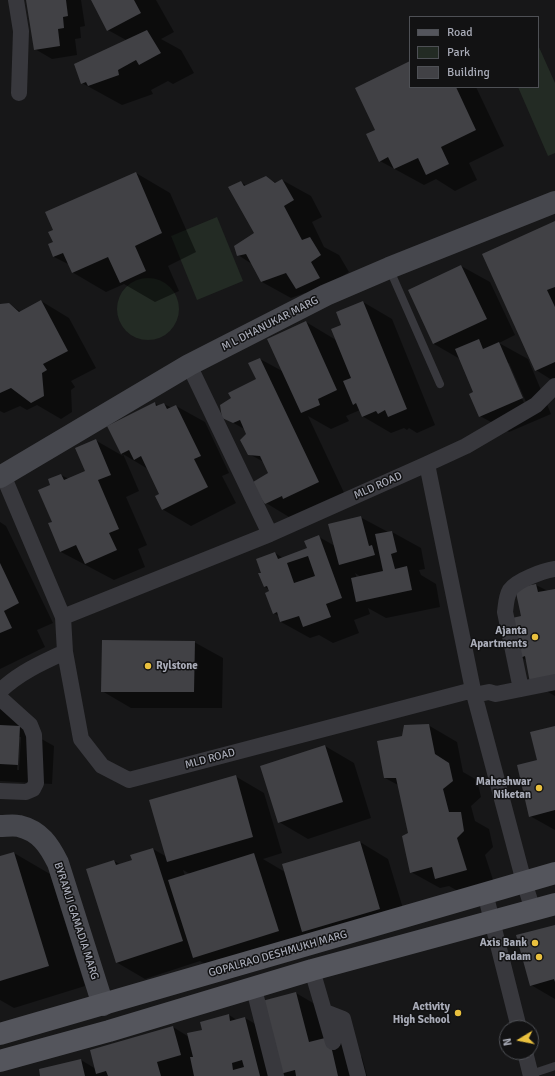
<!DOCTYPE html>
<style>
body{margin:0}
#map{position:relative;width:555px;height:1076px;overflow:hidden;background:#171718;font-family:Signika,sans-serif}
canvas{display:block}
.legend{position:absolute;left:409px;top:16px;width:130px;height:72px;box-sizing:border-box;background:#121213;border:1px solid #4e5055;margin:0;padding:5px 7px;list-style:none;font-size:12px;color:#a9acb8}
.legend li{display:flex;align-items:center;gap:8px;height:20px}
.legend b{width:20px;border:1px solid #4e5055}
.north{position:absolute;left:499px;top:1020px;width:40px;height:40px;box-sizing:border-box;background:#121213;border:1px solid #4e5055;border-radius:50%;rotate:260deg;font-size:11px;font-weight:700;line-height:16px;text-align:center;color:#a9acb8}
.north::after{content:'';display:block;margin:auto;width:14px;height:18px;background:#e9c03e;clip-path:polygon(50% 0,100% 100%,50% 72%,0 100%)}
</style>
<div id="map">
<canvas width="555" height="1076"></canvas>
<ul class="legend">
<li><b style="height:5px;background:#54555c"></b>Road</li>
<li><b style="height:11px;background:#232b24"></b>Park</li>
<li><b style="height:11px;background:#414145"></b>Building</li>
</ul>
<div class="north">N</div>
</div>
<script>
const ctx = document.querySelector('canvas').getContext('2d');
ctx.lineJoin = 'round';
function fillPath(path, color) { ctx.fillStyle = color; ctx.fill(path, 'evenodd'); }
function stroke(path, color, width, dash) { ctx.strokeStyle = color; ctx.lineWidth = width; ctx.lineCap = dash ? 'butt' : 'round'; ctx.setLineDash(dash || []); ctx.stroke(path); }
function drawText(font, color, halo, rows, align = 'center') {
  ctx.font = font + ' Signika,sans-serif'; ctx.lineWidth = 3; ctx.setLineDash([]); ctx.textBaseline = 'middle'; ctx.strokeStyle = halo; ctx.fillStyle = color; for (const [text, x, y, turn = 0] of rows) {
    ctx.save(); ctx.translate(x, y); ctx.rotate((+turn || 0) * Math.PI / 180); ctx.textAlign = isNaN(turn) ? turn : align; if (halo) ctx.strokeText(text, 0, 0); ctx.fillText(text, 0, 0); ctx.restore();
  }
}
const green = new Path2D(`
 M538,45L555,83V153L548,156L518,87H538Z
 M217,217L243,281L197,300L171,236Z
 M117 309a31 31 0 1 1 62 0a31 31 0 1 1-62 0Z`);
const shadow = new Path2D(`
 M27,0H81L85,26L80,27L81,38L75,39L77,55L52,59L35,49Z
 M92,0H156L174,32L161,39L181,50L194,73L173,84L168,81L151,90L153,94L122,105L82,83L126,40L108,30Z
 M410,62V87H476L504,146L469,163L477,180L455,191L436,179L424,185L380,161L376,131Z
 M136,173L170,193L196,252L168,266L179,291L155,302L124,284L106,292L72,272L70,265L54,257V230Z
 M266,177L276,183L282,180L311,196L322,217L312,222L324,247L339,255L349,272L339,278L326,305L305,293L291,298L262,282L252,264L238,255L255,234L241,182L247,186Z
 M555,222V382L536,370Z
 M461,266L490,282L515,335L499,343L528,359L551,414L509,432L480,416L475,392L460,359L434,344L409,291ZM507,363H509L526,402L524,403Z
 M41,301L69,318L96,368L71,381L75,387L71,390L72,412L61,419L37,405L27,410L20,406L4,413L0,411V305L9,304L21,312Z
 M363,302L392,319L435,425L417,433L409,428L407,430L404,428L391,433L362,416L360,410L346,416L349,421L331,429L308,416L347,499L294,520L266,503L270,473L264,462L249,454L247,434L246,430L223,417L257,380L260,359L284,372L306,322L336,340L342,326Z
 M155,403L159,406L164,404L172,408L176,406L205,422L229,473L222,476L236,503L191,526L162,509L161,494L148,469L123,454L139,491L126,497L147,545L138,549L145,567L114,580L61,552L49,524L53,523L51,485L61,475L69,479L86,472L95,440L123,456L108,426Z
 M360,517L388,532H392L421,548L425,569L419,570L421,575L436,584L440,607L386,618L368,608L370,614L354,620L359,633L333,643L319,635L310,638L281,622L279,616L274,613L270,592V590L265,587L262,573L275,553L283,558L308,549L319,537L335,546ZM355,573L361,577L357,578Z
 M0,522L6,526L53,623L37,630L45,647L0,669Z
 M536,585L548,591L555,590V696L531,682L527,661L521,657L522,617L516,588Z
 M194,642L223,658L222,708H131L102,691Z
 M0,709L20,721V727L54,746L52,784L0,781ZM18,737H21L19,770H17Z
 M428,725L457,742L463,772L477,780L481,797L471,806L475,821L489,829L493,847L485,855L495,886L465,895L449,886L440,888L411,872L410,834L398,785L385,778L403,737Z
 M555,727V830L530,816L538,761Z
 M325,746L354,763L371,818L308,839L279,822Z
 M235,776L264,793L282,853L263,859L285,872L360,842L388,859L408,925L230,979L200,961L145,979L116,962L114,861L121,865L133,861L153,849L167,857ZM183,870L190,874L185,876Z
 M14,853L50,874L85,986L14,1008L0,1000V857Z
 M555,926V999L531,985Z
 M296,993L330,1013L338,1043L362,1057L367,1076H286L284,1075V1076H41L81,1060L96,1069L173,1027L189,1037L203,1030L229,1015L237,1020L245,1018L271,1033Z`);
const building = new Path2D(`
 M26,0H66L68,16L63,17L64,28L58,29L60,46L34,50Z
 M91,0H134L141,13L107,31Z
 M147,30L161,53L139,65L136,60L118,70L119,75L88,86L86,82L81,84L74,64Z
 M410,61V87H456L476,130L441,147L449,164L426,175L418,158L394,169L388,157L379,162L366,134L375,130L355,88Z
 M136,172L162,233L135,246L146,271L120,283L108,257L72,273L63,253L53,257L48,244L53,242L48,232L53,230L45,212Z
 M266,176L275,183L282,179L294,200L284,206L302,240L310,237L321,255L311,262L320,278L296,289L286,273L261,282L246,254L237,256L234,246L254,233L228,187L241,181L244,186Z
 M555,221V287L547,290L555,307V362L535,371L482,254Z
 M461,265L487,319L433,344L408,290Z
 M41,300L68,351L43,364L47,370L42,373L44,396L31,403L11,388L0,393V304L9,303L19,312Z
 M363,301L407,409L388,417L385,410L378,414L376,411L362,417L356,403L353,405L343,381L351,378L331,329L341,325L336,312Z
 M306,321L337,390L318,399L320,405L301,413L267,339Z
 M479,339L483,349L499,342L523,398L479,417L469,394L473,392L455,349Z
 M260,358L319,482L283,499L282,496L265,504L257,493L253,482L268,473L260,456L248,455L240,440L246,434L240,420L233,423L222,418L220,405L231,398L228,393L256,379L248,363Z
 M155,402L156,406L164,403L167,409L176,405L201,456L194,459L208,487L162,510L155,496L159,494L141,456L134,460L129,450L121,454L107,426Z
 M96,439L111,475L98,480L119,529L109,533L117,550L85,564L76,545L60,552L48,523L52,522L38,490L50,485L48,479L61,474L64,480L85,471L75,448Z
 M361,516L369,546L372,545L375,555L339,565L328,524Z
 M392,531L397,552L391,554L395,569L407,566L412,590L356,602L351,578L383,571L375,534Z
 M319,535L342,598L326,604L331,617L303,627L299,616L280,622L277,612L273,614L265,593L269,591L267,586L264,587L258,573H261L256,559L275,552L278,559L307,548L304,541ZM308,556L315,576L294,583L287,563Z
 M0,563L19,603L4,611L12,628L0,633Z
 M536,584L538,592L555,589V678L530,683L525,656L520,658L512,618L521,616L515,588Z
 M102,640L195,641L194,692H101Z
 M429,724L435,754L449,763L453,781L443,789L449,812H461L464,831L457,838L467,870L435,879L432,867L410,873L402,836L408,833L396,778H384L377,741L402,736L404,725Z
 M0,725L20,726L18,765L0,764Z
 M555,726V810L529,817L517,765L537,760L530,732Z
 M325,745L343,802L278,823L260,766Z
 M236,775L253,837L167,862L149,800Z
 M360,841L380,909L302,932L282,864Z
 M153,848L183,941L116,963L86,869L114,860L116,865L132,860L130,855Z
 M14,852L49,966L0,981V856Z
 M254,853L279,931L193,958L168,880Z
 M555,925V982L554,979L530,986L516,935Z
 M296,992L309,1042L329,1037L338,1076H296L295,1070L280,1074L262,1001Z
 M229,1014L230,1021L245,1017L260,1076H194L190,1057H193L187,1033L202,1030L200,1022ZM242,1060L244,1067L233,1070L232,1063Z
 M173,1026L181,1055L157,1062L161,1076H108L106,1071L96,1074L90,1050Z
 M81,1059L85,1076H40L39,1069Z`);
const lane = new Path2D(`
 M389,268L440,384
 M531,1074L555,1066`);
const street = new Path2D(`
 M16,0L21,31L19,93
 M189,365L270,534
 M3,475L63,617L65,652L81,739L102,766L129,780L473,690
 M63,617L270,534L427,464
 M521,689L505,612C506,605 506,597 510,590C517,580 543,571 555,569
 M0,691C19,673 41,663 65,652
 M474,695L489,692L496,694L555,682
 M0,698L30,725L34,735L36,783L33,789L26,792L0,791
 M485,893L519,1028
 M533,910L524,882L473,690L427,464L466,446L536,405L555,386
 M312,970L333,1042
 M254,989L276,1076
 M325,1012L343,1019L358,1076
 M525,1052L531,1076`);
const secondary = new Path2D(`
 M0,477L189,365L326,295L389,268L555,202
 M0,826C6,826 13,825 19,826C40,831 49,845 58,863L103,1005`);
const primary = new Path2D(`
 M0,1034L555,873
 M0,1061L109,1031L312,970L555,904`);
const markers = [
 [535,637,4,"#e9c03e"],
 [148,666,4,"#e9c03e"],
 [539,788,4,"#e9c03e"],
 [535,943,4,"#e9c03e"],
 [539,957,4,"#e9c03e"],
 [458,1013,4,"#e9c03e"]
];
const streetNames = [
 ["M L DHANUKAR MARG",270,324,-27],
 ["MLD ROAD",378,486,-24],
 ["MLD ROAD",210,759,-15],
 ["BYRAMJI GAMADIA MARG",76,921,72],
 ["GOPALRAO DESHMUKH MARG",278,954,-16]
];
const poiNames = [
 ["Ajanta",527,631],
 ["Apartments",527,644],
 ["Rylstone",156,666,"left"],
 ["Maheshwar",531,782],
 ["Niketan",531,795],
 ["Axis Bank",527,943],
 ["Padam",531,957],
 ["Activity",450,1007],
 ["High School",450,1020]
];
fillPath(green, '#232b24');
fillPath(shadow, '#0007');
fillPath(building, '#414145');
stroke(lane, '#38383d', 8);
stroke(street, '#38383d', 16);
stroke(secondary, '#46474d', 22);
stroke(primary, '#54555c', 22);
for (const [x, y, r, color] of markers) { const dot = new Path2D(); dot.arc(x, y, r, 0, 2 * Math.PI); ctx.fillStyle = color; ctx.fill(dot); stroke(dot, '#121213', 1.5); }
drawText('11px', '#a9acb8', '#121213', streetNames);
drawText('bold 11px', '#a9acb8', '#121213', poiNames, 'right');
</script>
